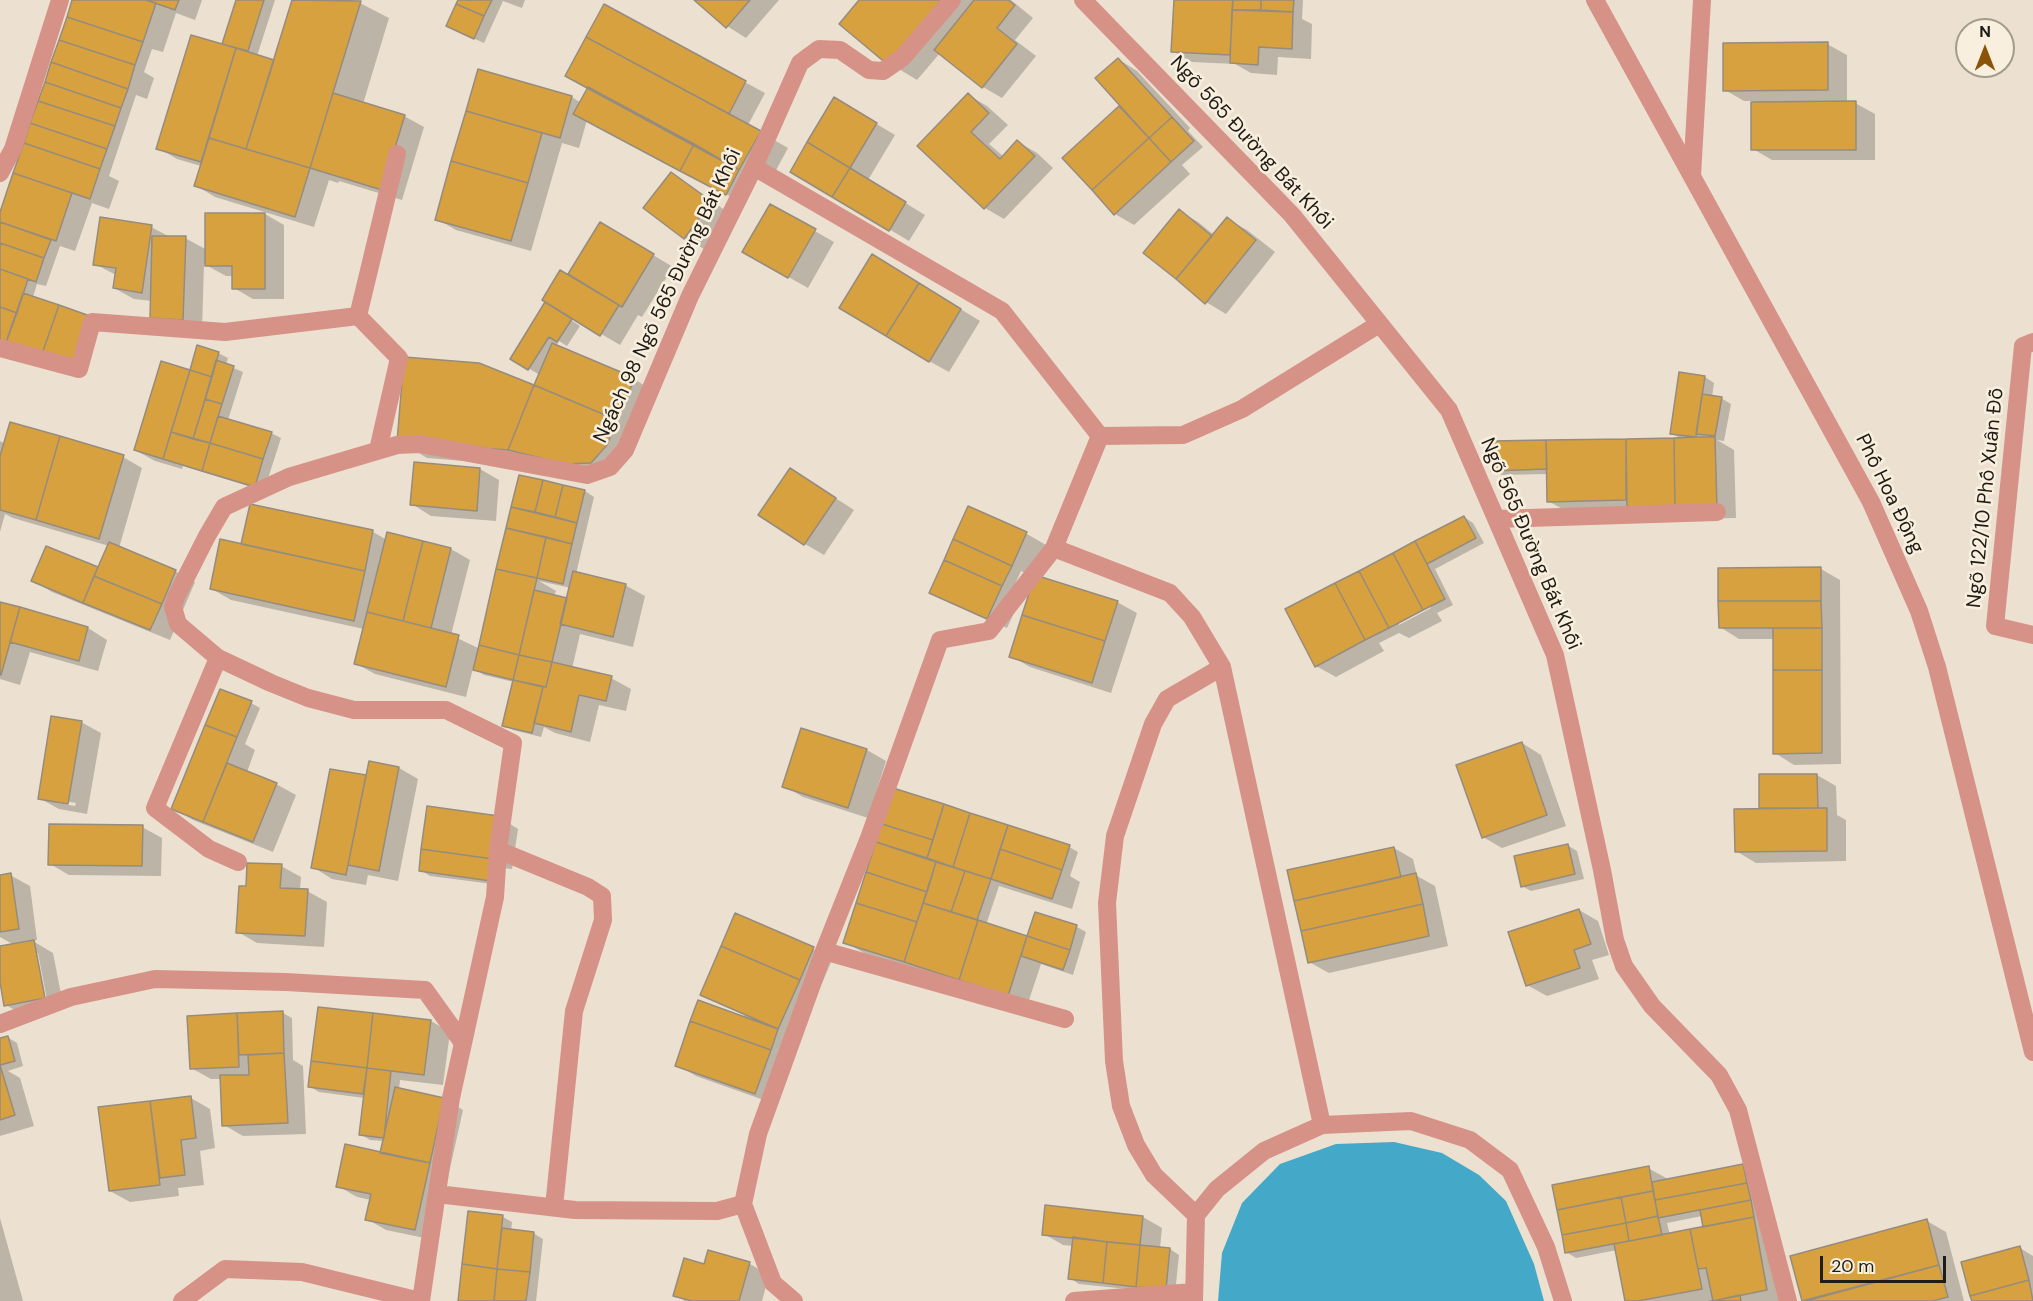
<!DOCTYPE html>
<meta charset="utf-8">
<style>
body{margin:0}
#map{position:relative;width:2033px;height:1301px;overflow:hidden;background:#ece1d1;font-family:"DM Sans",sans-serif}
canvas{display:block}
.north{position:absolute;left:1955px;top:18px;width:60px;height:60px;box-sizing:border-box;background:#f9efde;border:2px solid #a29b8e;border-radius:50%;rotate:0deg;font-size:16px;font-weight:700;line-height:24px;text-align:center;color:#1f1c16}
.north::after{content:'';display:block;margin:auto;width:21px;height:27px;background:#8b5307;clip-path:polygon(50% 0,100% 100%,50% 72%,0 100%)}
.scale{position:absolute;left:1820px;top:1256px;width:126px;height:27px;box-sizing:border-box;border:3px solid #1f1c16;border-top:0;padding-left:8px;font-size:18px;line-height:21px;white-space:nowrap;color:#1f1c16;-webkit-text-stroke:4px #f9efde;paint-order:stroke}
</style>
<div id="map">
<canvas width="2033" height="1301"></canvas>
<div class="north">N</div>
<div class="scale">20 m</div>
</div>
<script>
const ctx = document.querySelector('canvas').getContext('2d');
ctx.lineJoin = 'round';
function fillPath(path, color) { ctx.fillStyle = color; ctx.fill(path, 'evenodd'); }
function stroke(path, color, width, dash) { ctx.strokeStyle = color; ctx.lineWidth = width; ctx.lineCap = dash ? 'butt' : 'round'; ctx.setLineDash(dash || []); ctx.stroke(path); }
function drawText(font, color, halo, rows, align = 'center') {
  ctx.font = font + ' "DM Sans",sans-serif'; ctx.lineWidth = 5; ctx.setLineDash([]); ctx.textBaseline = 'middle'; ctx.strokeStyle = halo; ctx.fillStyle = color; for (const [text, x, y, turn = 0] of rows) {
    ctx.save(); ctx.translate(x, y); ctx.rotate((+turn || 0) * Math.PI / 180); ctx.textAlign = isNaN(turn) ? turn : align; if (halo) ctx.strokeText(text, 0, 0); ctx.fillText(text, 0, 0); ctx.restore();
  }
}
const water = new Path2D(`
 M1394,1142L1442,1153L1479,1175L1506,1201L1534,1264L1544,1301H1218L1222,1253L1242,1203L1280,1164L1336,1144Z`);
const shadow = new Path2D(`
 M74,0H202L195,20L176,13L163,52L152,49L144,72L154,78L147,99L136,95L109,176L119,181L109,209L92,203L75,251L60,246L46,286L37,284L33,297L0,345V217Z
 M238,0H275L257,56L275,62L294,0H354L389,18L363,104L404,116L424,127L402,200L339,181L338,183L329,180L314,227L215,197L195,185L201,166L177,159L158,148L231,47L224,43Z
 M459,0H525L522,8L503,1L484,43L457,31Z
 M696,0H779L746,38L727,26Z
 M861,0H1011L1033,18L1015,40L1036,56L1002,98L983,87L940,53L917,80L889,63Z
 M1176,0H1303L1302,19L1312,24L1311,59L1278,57L1277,75L1251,73L1235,64L1192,62L1173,51Z
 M604,6L765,93L748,125L788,148L768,185L749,174L735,199L587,120L579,148L562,143L531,251L456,230L437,219L479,71L572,97L581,103L589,88Z
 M1827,44L1847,55V103H1855L1875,114V160H1772L1753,149V101H1744L1725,90Z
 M1118,59L1137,71L1190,128L1188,131L1203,147L1182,165L1190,174L1134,225L1115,214L1064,158L1121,106Z
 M968,95L987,106L1008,125L989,144L1004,157L1018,142L1037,153L1053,168L1004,219L985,208L919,146Z
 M835,99L895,135L868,180L925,215L909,241L792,171Z
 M671,174L690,185L730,214L704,249L685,238Z
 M771,206L834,242L808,288L744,252Z
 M1179,211L1198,222L1214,235L1227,219L1247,230L1275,252L1226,314L1206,302L1145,253Z
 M265,214L284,225V299H253L234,288V276H226L204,264L202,330L171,329L152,301L134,299L114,288L116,275L95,264L151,227L170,237L185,238L207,250Z
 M601,224L673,267L642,317L638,315L620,345L569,315L568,318L580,326L567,346L559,341L556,346L634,379L653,391L611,473L427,458L399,441L535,388L540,375L512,359L553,309L568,276Z
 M892,267L980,321L949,372L929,361Z
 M218,353L228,358L226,365L243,372L228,420L271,433L281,438L264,491L183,466L182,469L155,461L135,450Z
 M1681,374L1705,377L1714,383L1712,397L1721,398L1731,404L1724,441L1717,440L1734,450L1736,518L1648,520L1568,512L1548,501V474L1502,475L1493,470L1492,442L1682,439L1671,433Z
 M0,441L5,444L123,457L142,468L119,548L175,571L195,582L170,640L52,592L33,580L99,569L109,546L13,518L5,514L0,532Z
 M480,469L499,480L496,521L431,516L412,504Z
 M520,477L585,491L594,497L576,574L625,585L645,596L633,647L580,634L572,669L611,678L631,689L626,711L599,705L590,742L555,733L544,727L541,737L513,730L504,725L514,682L484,675L473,668L466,697L375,674L355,663L364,629L231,600L212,589L242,546L373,532L387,540L389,534L451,549L470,560L451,635L480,649ZM539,581L571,588L568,600L554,596L556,591Z
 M809,481L854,510L824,555L805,544Z
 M969,508L1027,534L1046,545L1031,576L1021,571L1011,593L1021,598L1007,628L950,603L931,592Z
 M1464,517L1473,523L1484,543L1435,569L1453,605L1437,613L1442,621L1409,638L1399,633L1379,643L1384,651L1336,677L1316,666L1287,610ZM1429,605L1431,608L1399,625V622Z
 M1821,569L1840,580L1841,764L1794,765L1775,753L1774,639H1739L1720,627Z
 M1117,602L1137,613L1111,693L1030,667L1011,656Z
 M0,604L88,628L107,640L98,671L30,652L20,685L0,679Z
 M251,703L260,708L245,744L255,750L247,772L276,784L296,795L273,852L193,820L173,808Z
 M81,722L101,733L87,814L59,809L39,798ZM58,800L76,803L75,806L58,803Z
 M1522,743L1541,755L1566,826L1502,848L1483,837Z
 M867,750L886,761L868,818L803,797L784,786Z
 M399,768L418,779L398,881L368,875L366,885L332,879L313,867L331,771L367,777Z
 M1817,775L1836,786L1837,815L1846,820V861L1756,863L1736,851L1760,810V776Z
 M894,790L1069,847L1078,852L1070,876L1080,882L1072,909L999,886L986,925L1028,938L1036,914L1077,927L1086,932L1073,975L1041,964L1027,1006L864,953L845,942Z
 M499,817L518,829L512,869L502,868L500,885L430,876L420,870Z
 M142,827L162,838L161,876L69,875L50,864Z
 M1567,845L1577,851L1584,879L1531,891L1522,886Z
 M1394,848L1413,859L1417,876L1435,886L1448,946L1329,973L1309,962Z
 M281,866L301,877L300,890L307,891L327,902L324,947L257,943L238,932L247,888Z
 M10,875L30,886L37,940L33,941L53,953L64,1009L25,1016L6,1005L0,973V947L14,945L0,937V876ZM35,953H38L48,1005L45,1006Z
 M1579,910L1598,921L1609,955L1592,960L1599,979L1547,996L1527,985Z
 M813,949L832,960L798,1039L775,1104L696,1076L677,1065L745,1015L702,994Z
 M283,1013L292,1018L293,1060L303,1066L306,1134L243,1136L224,1125L222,1079H211L191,1068L189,1017Z
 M431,1021L450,1032L443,1085L400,1080L399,1089L444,1099L463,1110L434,1240L386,1230L367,1219L371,1200L357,1197L338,1186L381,1154L384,1141L370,1140L360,1134L364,1098L319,1092L309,1086Z
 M7,1037L17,1043L23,1066L8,1071L20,1078L34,1126L0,1136V1039Z
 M191,1098L210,1109L215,1148L200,1151L204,1185L178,1188L179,1196L130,1202L110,1191L100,1109Z
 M1743,1166L1752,1171L1786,1301H1627L1617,1250L1576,1258L1566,1252L1648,1168L1668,1179ZM1702,1216L1705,1228L1670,1235L1667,1223Z
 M1047,1207L1143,1217L1162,1228L1160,1248L1170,1249L1179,1255L1175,1294L1079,1284L1070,1278L1073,1246L1063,1245L1044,1234Z
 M503,1217L512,1222L511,1231L533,1233L543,1239L536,1301H460Z
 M0,1218L23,1301H0Z
 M1927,1221L1946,1232L1964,1301H1804L1792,1257Z
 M2020,1248L2033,1256V1301H1974Z
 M709,1252L750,1264L769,1275L762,1301H685L675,1295L705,1266Z`);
const building = new Path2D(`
 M72,0H146L156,3L143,42L67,17Z
 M146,0H179L175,10Z
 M236,0H264L248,51L222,44Z
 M292,0L361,1L310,168L246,149Z
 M458,0H492L484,16L456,4Z
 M694,0H750L726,28Z
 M859,0H942L888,65L839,24Z
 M974,0H1008L1015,5L997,28L1017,44L982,88L934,50Z
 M1174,0H1233L1230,55L1171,52Z
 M1233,0H1261V10H1232Z
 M1261,0H1294L1293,12L1261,10Z
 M456,4L484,16L474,39L446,26Z
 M604,4L746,81L729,114L586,37Z
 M1232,10L1293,12L1292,49L1259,47L1258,65L1230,63Z
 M67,17L143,42L135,65L59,40Z
 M191,35L236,48L201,162L156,149Z
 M586,37L761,131L739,170L565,76Z
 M59,40L135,65L128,89L51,62Z
 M1828,42V90L1723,91V43Z
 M236,48L274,60L246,149L209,138Z
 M1118,58L1172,117L1149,138L1095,78Z
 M51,62L128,89L121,108L45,82Z
 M478,69L572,96L560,138L466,111Z
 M45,82L121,108L115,126L38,101Z
 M588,87L694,144L680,171L573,114Z
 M333,93L405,115L382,190L310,168Z
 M968,93L989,113L971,132L1000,159L1017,140L1035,156L984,209L917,146Z
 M834,97L877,123L850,168L807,142Z
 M38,101L115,126L107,149L30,123Z
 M1856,101V150H1751V102Z
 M1119,106L1149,138L1092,190L1062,158Z
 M466,111L542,133L528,183L451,161Z
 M1172,117L1194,141L1171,162L1149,138Z
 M30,123L107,149L100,169L24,143Z
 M209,138L310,168L295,217L194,186Z
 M1149,138L1171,162L1114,215L1092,190Z
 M807,142L850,168L832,197L790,172Z
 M24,143L100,169L90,199L13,173Z
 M694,144L739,170L726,195L680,171Z
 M451,161L528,183L511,241L435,220Z
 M850,168L906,202L889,231L832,197Z
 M671,172L711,201L684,239L643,208Z
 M13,173L72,193L56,241L0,222V212Z
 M770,204L816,229L788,278L742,252Z
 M1179,209L1212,236L1176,279L1143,253Z
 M205,213H265V289H232V266H205Z
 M100,217L152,225L142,293L113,288L116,268L93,265Z
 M1227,217L1256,240L1205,304L1176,279Z
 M0,222L51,240L44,258L0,243Z
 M600,222L654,254L622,307L568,274Z
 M152,236H186L183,320L150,318Z
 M0,243L44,258L36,282L0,269Z
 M872,254L919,283L886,336L839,308Z
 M0,269L28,279L17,313L0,307Z
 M560,270L619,305L600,336L542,300Z
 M919,283L961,309L929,362L886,336Z
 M23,293L59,305L42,354L5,345Z
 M545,302L572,319L557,342L549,337L528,370L510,359Z
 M59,305L90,316L73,365L42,354Z
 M0,307L17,313L5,345L0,344Z
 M552,343L635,378L617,420L534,385Z
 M197,345L219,352L212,377L190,370Z
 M404,357L479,363L534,385L508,450L397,442Z
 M216,360L234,366L222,404L205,399Z
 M161,361L190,370L163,459L134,450Z
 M190,370L212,377L193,439L171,432Z
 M1679,372L1705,376L1696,437L1670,434Z
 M534,385L617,420L607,445L591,463L565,464L508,450Z
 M1702,394L1722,397L1715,436L1696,434Z
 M205,399L222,404L210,443L193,439Z
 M218,416L272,432L263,459L210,443Z
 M10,422L60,436L36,520L0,510V456Z
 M171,432L210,443L202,471L163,459Z
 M60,436L124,455L99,539L36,520Z
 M1696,437H1715L1717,508L1675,509L1674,438Z
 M1674,438L1675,509H1627L1626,439Z
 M1626,439V500L1547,502L1546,440Z
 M1546,440L1547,469L1491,471V441Z
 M210,443L263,459L255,487L202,471Z
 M414,462L480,468L477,511L410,505Z
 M790,468L836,498L804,545L758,515Z
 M519,475L543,480L535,512L511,507Z
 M543,480L563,485L555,517L535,512Z
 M563,485L585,490L577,523L555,517Z
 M250,504L373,530L365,571L241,544Z
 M968,506L1027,532L1012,566L953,539Z
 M511,507L577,523L572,544L506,528Z
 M1464,516L1476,538L1427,564L1415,541Z
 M506,528L546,537L537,578L496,569Z
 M387,532L423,541L403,621L367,612Z
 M546,537L572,544L563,584L537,578Z
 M220,539L365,571L354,621L210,589Z
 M953,539L1012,566L1002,586L944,560Z
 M423,541L451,548L431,628L403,621Z
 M1415,541L1445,599L1423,610L1393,553Z
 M109,542L176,570L162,604L94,576Z
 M46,546L98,567L83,603L31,581Z
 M1393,553L1423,610L1389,628L1359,571Z
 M944,560L1002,586L987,619L929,593Z
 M1821,567V601H1718V568Z
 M496,569L537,578L519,655L479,645Z
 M573,571L626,584L613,637L560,624Z
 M1359,571L1389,628L1365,640L1335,583Z
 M1035,575L1118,601L1105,641L1022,615Z
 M94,576L162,604L150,630L83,603Z
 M1335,583L1365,640L1315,667L1285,609Z
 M534,590L567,598L552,662L519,655Z
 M1718,601H1821L1822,628H1719Z
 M0,602L20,607L1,675H0Z
 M20,607L88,627L79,661L10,642Z
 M367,612L459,635L446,687L354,664Z
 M1022,615L1105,641L1092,683L1009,657Z
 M1773,628H1822V670H1773Z
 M479,645L519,655L513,680L473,670Z
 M519,655L552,662L546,687L513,680Z
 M552,662L612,676L606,701L579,695L571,732L534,723L543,687H546Z
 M1773,670H1822V753L1773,754Z
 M513,680L543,687L532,733L502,726Z
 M220,689L252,701L237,737L205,725Z
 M51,716L82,721L68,804L38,799Z
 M205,725L237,737L203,822L171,809Z
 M801,728L867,749L848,808L782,787Z
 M1522,742L1547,815L1482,838L1456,765Z
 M369,761L399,767L379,871L348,865Z
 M227,763L277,783L253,842L203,822Z
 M330,769L366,775L346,875L311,868Z
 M1759,774H1817L1818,808H1759Z
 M893,788L944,804L933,840L882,824Z
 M944,804L970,813L953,867L927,858Z
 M427,806L499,816L493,859L421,849Z
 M1818,808H1827V851L1735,852L1734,809Z
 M970,813L1008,825L991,879L953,867Z
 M49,824L143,825L142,866L48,865Z
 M882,824L933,840L927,858L876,842Z
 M1008,825L1070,845L1062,870L1000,849Z
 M876,842L936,862L927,892L866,872Z
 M1568,844L1575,874L1521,887L1514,856Z
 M1394,847L1401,877L1294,901L1287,870Z
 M421,849L493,859L491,881L419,871Z
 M1000,849L1062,870L1052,899L991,879Z
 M936,862L965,871L951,912L923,903Z
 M247,863L282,864L280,888L308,889L305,936L236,933L239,886H246Z
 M965,871L991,879L977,920L951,912Z
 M866,872L927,892L917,922L856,903Z
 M11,873L19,929L0,932V875Z
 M1416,873L1423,904L1301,931L1294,901Z
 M856,903L917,922L904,962L843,943Z
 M923,903L978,920L959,980L904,962Z
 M1423,904L1429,936L1308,963L1301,931Z
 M1579,909L1591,944L1574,950L1580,968L1526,986L1508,932Z
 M1035,912L1077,925L1070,950L1027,936Z
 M735,913L814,947L800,980L721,946Z
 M978,920L1027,936L1008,996L959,980Z
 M1027,936L1070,950L1063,970L1021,956Z
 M34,940L45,998L4,1006L0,982V946Z
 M721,946L800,980L778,1029L700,995Z
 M698,1000L778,1029L771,1050L690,1021Z
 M318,1007L373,1013L367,1068L311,1061Z
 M283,1011L284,1053L239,1055L237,1013Z
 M237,1013L239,1067L190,1069L187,1016Z
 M373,1013L431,1020L424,1075L367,1068Z
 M690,1021L771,1050L755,1094L675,1066Z
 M8,1036L15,1061L0,1065V1038Z
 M284,1053L288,1123L222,1126L220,1075H249L248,1055Z
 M311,1061L367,1068L363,1094L308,1087Z
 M0,1065L15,1115L0,1120Z
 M367,1068L391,1071L384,1138L359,1135Z
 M395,1087L444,1098L430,1163L380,1153Z
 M191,1096L196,1138L181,1140L185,1175L160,1178L150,1101Z
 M150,1101L160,1185L109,1191L98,1107Z
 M345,1144L430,1163L415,1230L365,1220L371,1194L336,1187Z
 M1743,1164L1747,1183L1655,1200L1652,1182Z
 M1649,1166L1653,1191L1557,1210L1552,1185Z
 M1747,1183L1751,1200L1658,1218L1655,1200Z
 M1653,1191L1658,1216L1626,1223L1621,1197Z
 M1621,1197L1626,1223L1562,1235L1557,1210Z
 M1751,1200L1754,1217L1703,1227L1700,1210Z
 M1045,1205L1143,1216L1140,1245L1042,1235Z
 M468,1211L503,1215L497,1269L462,1264Z
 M1658,1216L1662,1235L1629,1241L1626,1223Z
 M1754,1217L1767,1290L1713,1301L1706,1268L1698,1269L1690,1229Z
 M1927,1219L1939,1265L1802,1301L1790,1256Z
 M1626,1223L1629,1241L1565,1253L1562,1235Z
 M502,1228L534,1232L530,1272L497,1269Z
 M1690,1229L1702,1289L1638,1301H1625L1614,1244Z
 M1073,1237L1107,1242L1103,1283L1068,1279Z
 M1107,1242L1140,1245L1136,1287L1103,1283Z
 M1140,1245L1170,1248L1166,1289L1136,1287Z
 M2020,1246L2029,1280L1970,1296L1961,1262Z
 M708,1250L750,1262L739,1301H692L673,1296L684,1258L704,1264Z
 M462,1264L497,1269L494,1301H458Z
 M1939,1265L1948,1297L1933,1301H1806Z
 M497,1269L530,1272L526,1301H494Z
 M2029,1280L2033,1301H1972L1970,1296Z
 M1740,1295L1741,1301H1710H1713Z`);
const service = new Path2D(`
 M1692,176L1702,0`);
const minor = new Path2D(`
 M1083,0L1292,215L1449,410L1555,655L1602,870L1615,940L1624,966L1652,1006L1719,1075L1738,1110L1788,1301
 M0,173L13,149L60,0
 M358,316L397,154
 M2033,342L2023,346L1995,626L2033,635
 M0,348L79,369L92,322L225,332L358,316L399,358L378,450
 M1100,436L1183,435L1242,409L1379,324
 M1497,519L1717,512
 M1054,548L1170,593L1192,617L1222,667L1322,1125
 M218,658L155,808L209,849L238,862
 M498,850L588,887L602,896L603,920L574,1011L554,1207
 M824,951L1065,1019
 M0,1024L71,997L155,979L286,982L425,990L463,1043
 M437,1194L575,1210L717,1211L743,1204L773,1283L794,1301
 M743,1204L758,1134L824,951L869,838L940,640L989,631L1054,548L1100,436L1002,311L754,167
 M1196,1215L1154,1175L1136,1145L1121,1106L1114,1061L1107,903L1115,836L1153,724L1167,699L1222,667
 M182,1301L225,1269L302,1272L420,1301
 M421,1301L451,1098L495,897L498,850L513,743L446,710H354L308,698L271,683L218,658L178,624L173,607L176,597L207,536L224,507L289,477L397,445L420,444L587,475L610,467L625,450L690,296L754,167L800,63L819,49L840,50L869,70L883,71L902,58L952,0
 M1074,1301L1193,1292
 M1194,1301L1196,1215L1217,1189L1264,1151L1322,1125L1411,1121L1470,1140L1510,1170L1546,1247L1563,1301`);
const tertiary = new Path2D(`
 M1595,0L1871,502L1919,611L1937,667L2033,1052`);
const streetNames = [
 ["Ngõ 565 Đường Bát Khối",1251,143,47],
 ["Ngách 98 Ngõ 565 Đường Bát Khối",668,296,-65],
 ["Phố Hoa Động",1889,494,64],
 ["Ngõ 122/10 Phố Xuân Đỗ",1986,498,-84],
 ["Ngõ 565 Đường Bát Khối",1530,544,67]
];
fillPath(water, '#44a8c9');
fillPath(shadow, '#0003');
fillPath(building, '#d7a140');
stroke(building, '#968c7d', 1.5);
stroke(service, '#d69287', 18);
stroke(minor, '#d69287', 18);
stroke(tertiary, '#d69287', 18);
drawText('20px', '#1f1c16', '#f9efde', streetNames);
</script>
